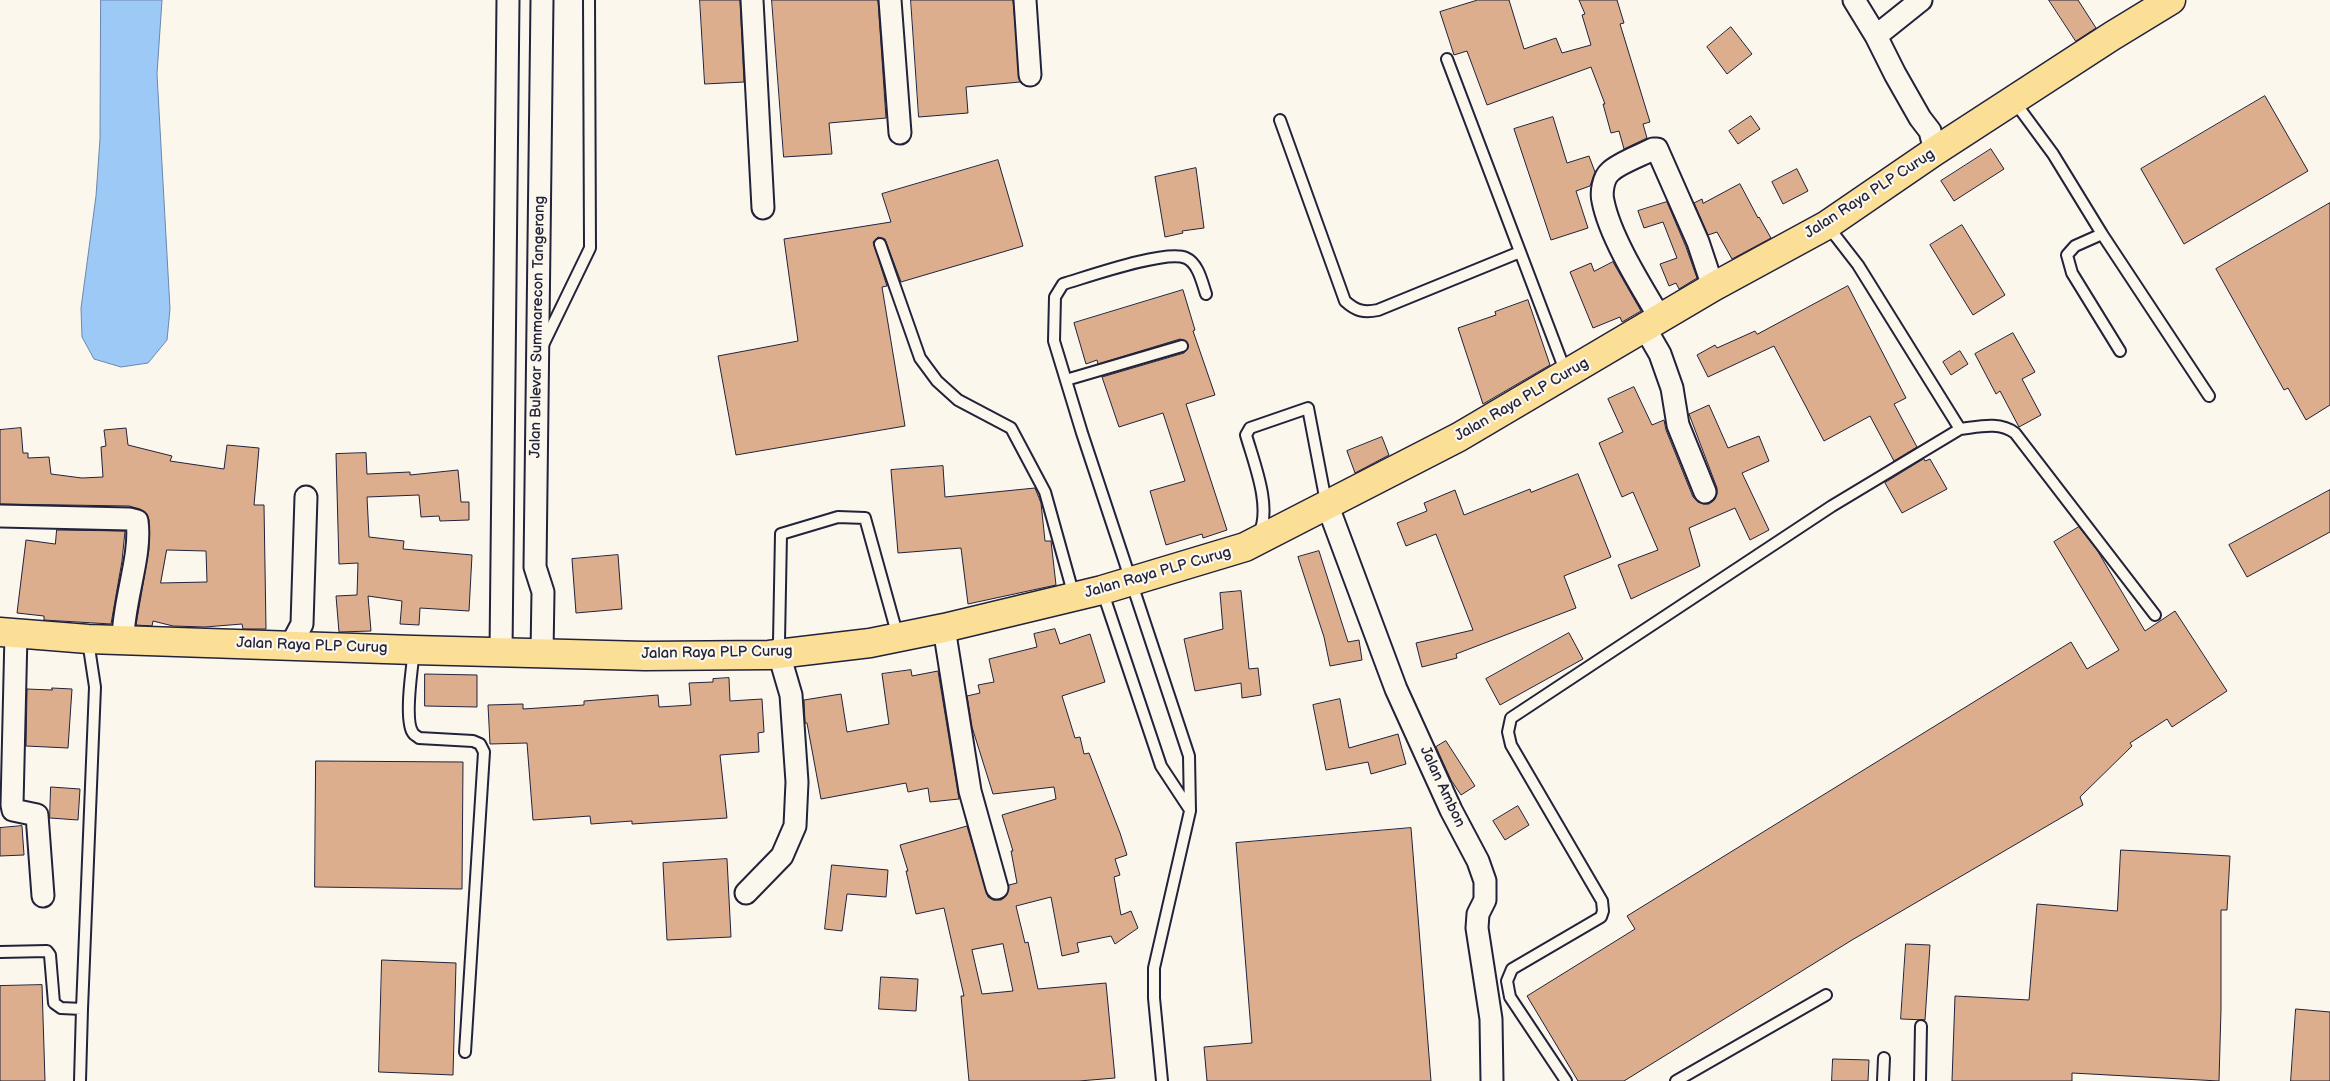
<!DOCTYPE html>
<style>
body{margin:0}
canvas{display:block;background:#fbf7ec}
</style>
<canvas width="2330" height="1081"></canvas>
<script>
const ctx = document.querySelector('canvas').getContext('2d');
ctx.lineJoin = 'round';
function fillPath(path, color) { ctx.fillStyle = color; ctx.fill(path, 'evenodd'); }
function stroke(path, color, width, dash) { ctx.strokeStyle = color; ctx.lineWidth = width; ctx.lineCap = dash ? 'butt' : 'round'; ctx.setLineDash(dash || []); ctx.stroke(path); }
function drawText(font, color, halo, rows, align = 'center') {
  ctx.font = font + ' "Balsamiq Sans",sans-serif'; ctx.lineWidth = 4.5; ctx.setLineDash([]); ctx.textBaseline = 'middle'; ctx.strokeStyle = halo; ctx.fillStyle = color; for (const [text, x, y, turn = 0] of rows) {
    ctx.save(); ctx.translate(x, y); ctx.rotate((+turn || 0) * Math.PI / 180); ctx.textAlign = isNaN(turn) ? turn : align; if (halo) ctx.strokeText(text, 0, 0); ctx.fillText(text, 0, 0); ctx.restore();
  }
}
const water = new Path2D(`
 M101,0H162L157,74L170,309L167,340L148,363L121,367L94,359L82,337L81,308L96,196L100,139Z`);
const building = new Path2D(`
 M700,0H740L744,82L705,84Z
 M772,0H878L886,118L829,123L832,154L784,157Z
 M911,0H1013L1020,82L966,87L968,113L919,117Z
 M1478,0H1509L1524,49L1556,38L1562,53L1591,45L1582,15L1585,14L1579,0H1617L1624,23L1620,24L1650,122L1643,124L1647,138L1624,149L1619,131L1611,133L1603,104H1605L1591,67L1487,105L1467,51L1454,55L1440,12Z
 M2049,0H2078L2096,28L2076,41Z
 M1731,27L1752,54L1727,74L1707,47Z
 M2265,96L2308,171L2184,244L2141,169Z
 M1751,116L1760,129L1738,144L1729,131Z
 M1553,117L1567,163L1589,156L1595,172L1590,186L1576,191L1588,228L1551,240L1514,129Z
 M1991,149L2004,169L1954,201L1941,181Z
 M998,160L1023,246L901,282L885,239L878,237L873,242L887,286L882,287L905,426L736,455L718,356L798,341L784,239L891,222L882,194Z
 M1196,168L1204,228L1182,231L1183,233L1165,237L1155,177Z
 M1797,169L1808,191L1783,204L1772,182Z
 M1740,184L1758,218L1759,217L1771,238L1732,259L1717,232L1708,235L1694,203L1702,199L1703,203Z
 M1667,202L1686,247L1697,278L1679,289L1676,283L1669,286L1660,264L1677,258L1663,222L1644,228L1638,211Z
 M2330,203V405L2306,420L2288,388L2284,390L2216,269Z
 M1962,225L2005,295L1973,315L1930,245Z
 M1613,262L1641,311L1622,322L1620,317L1593,328L1570,272L1591,263L1594,271Z
 M1848,286L1906,398L1894,404L1917,447L1894,461L1870,416L1824,441L1774,346L1708,377L1697,355L1715,345L1717,348L1755,331L1757,334Z
 M1183,290L1195,330L1193,331L1215,395L1186,404L1227,530L1203,538L1202,534L1166,545L1150,491L1185,481L1163,413L1119,427L1102,377L1184,353L1188,348V344L1184,340L1180,339L1098,364L1097,360L1086,364L1074,323Z
 M1528,300L1550,365L1483,404L1458,328L1496,315L1495,312Z
 M2013,333L2035,372L2022,379L2041,415L2019,427L2000,391L1996,394L1975,354Z
 M1960,351L1968,364L1951,375L1943,362Z
 M1634,387L1652,425L1664,420L1666,430L1693,497L1703,504H1709L1714,500L1717,494V488L1689,414L1709,405L1728,448L1759,436L1769,461L1742,473L1769,530L1750,540L1735,508L1689,528L1700,566L1631,599L1618,565L1658,550L1633,492L1622,497L1599,443L1623,432L1608,399Z
 M21,428L23,453H28V458L49,457L51,474L82,478L103,477L101,447L106,446L104,430L126,428L128,445L172,456L170,461L224,469L227,445L259,448L254,505H264L266,629H243L242,624L205,627L173,626L153,621L152,626L136,625L149,549V520L147,514L140,509L129,506L0,504V430ZM167,550L206,551L207,582L161,583Z
 M1382,437L1389,455L1355,473L1347,451Z
 M366,453L367,474L410,472V475L458,470L461,502H469V520L440,521L439,516L421,517L419,495L367,497L369,537L404,541L403,549L472,555L469,611L420,608L419,625L400,624L402,601L368,596L371,631L339,632L336,596L357,595L358,563L339,564L336,454Z
 M1924,459L1925,461L1930,459L1947,489L1902,513L1885,483Z
 M943,466L945,497L1035,488L1041,503L1045,541H1051L1056,585L968,604L961,548L898,553L891,470Z
 M1578,474L1611,557L1564,576L1576,608L1456,654L1457,658L1422,667L1416,643L1473,630L1436,534L1406,546L1397,523L1427,511L1424,503L1455,490L1464,515L1530,489L1531,492Z
 M2330,490V532L2247,577L2229,545Z
 M2079,527L2097,550L2145,631L2175,611L2227,691L2172,727L2167,719L2130,743L2132,746L2080,797L2083,805L1852,940L1624,1081H1578L1527,996L1635,929L1627,916L2071,642L2087,669L2119,650L2054,542Z
 M57,530L125,531L122,561L111,624L44,620V616L17,613L26,540L55,544Z
 M1319,551L1348,642L1359,640L1362,660L1330,666L1324,637L1298,557Z
 M618,555L622,609L576,613L572,559Z
 M1241,591L1249,669L1258,668L1261,695L1242,698L1241,683L1195,691L1184,639L1223,629L1220,593Z
 M1055,629L1060,644L1090,634L1105,682L1062,696L1075,738L1080,737L1084,754L1089,753L1120,833L1127,855L1115,859L1120,875L1114,877L1121,915L1131,911L1138,928L1115,944L1111,936L1077,943L1079,952L1062,956L1051,897L1016,906L1025,943L1028,942L1038,989L1106,983L1115,1078L1079,1081H969L961,996H964L944,908L916,914L906,871H908L900,845L967,826L988,897L993,900H1001L1006,896L1009,885L1017,883L1011,851H1013L1002,815L1056,799L1054,787L993,794L972,727L967,696L980,693L978,685L994,682L989,659L1037,647L1034,634ZM1003,944L1013,991L982,994L972,950Z
 M1569,633L1583,659L1500,705L1486,679Z
 M911,670L912,676L938,671L959,799L930,802L928,788L908,792L906,783L821,799L807,723H805L804,700L841,694L847,732L889,724L882,674Z
 M425,674L477,675V707L425,706Z
 M729,678L730,701L762,699L764,732L758,733L759,752L720,755L727,818L632,824V821L591,824L590,816L533,820L527,743L490,744L488,705L523,704V709L584,705V701L658,695L659,707L691,705L689,683L713,682V679Z
 M52,688L72,689L68,748L26,746L27,689L52,690Z
 M1340,699L1349,748L1398,734L1406,764L1371,774L1368,762L1326,770L1313,705Z
 M1446,741L1475,786L1461,795L1451,780L1436,747Z
 M316,761L463,762L462,889L315,887Z
 M51,787L80,789L78,820L50,818Z
 M1518,806L1529,825L1505,840L1493,821Z
 M22,826L24,855L0,856V828Z
 M1411,828L1431,1081H1207L1204,1047L1252,1043L1236,843Z
 M2121,850L2230,856L2227,910H2221V1009L2219,1081L2072,1073V1081H1952L1955,996L2029,1000L2037,904L2117,911Z
 M727,859L731,937L667,940L663,863Z
 M832,865L888,870L886,897L847,894L842,931L825,929Z
 M1906,944L1930,945L1925,1020L1901,1019Z
 M382,960L456,963L453,1075L379,1072Z
 M881,977L918,979L916,1011L879,1009Z
 M42,985L45,1081H0V986Z
 M2296,1009L2330,1012V1081H2291Z
 M1833,1059L1869,1060L1868,1081H1832Z`);
const service = new Path2D(`
 M1447,59L1566,373
 M2014,101L2053,154L2102,234L2209,396
 M1280,120L1345,301C1356,311 1364,313 1378,310L1520,252
 M1827,225L1858,265L1960,429C1978,427 1999,421 2015,433L2155,615
 M2102,234L2075,246L2067,255L2072,273L2120,351
 M880,244L920,358L937,381L958,400L1011,428L1045,492L1074,596
 M543,345L590,248L589,0
 M1066,380L1182,346
 M1259,534C1272,507 1254,463 1246,435L1250,428L1308,408L1326,502
 M1102,590L1161,766L1190,810
 M414,651C412,667 404,721 413,733C414,735 417,736 419,738L473,741L480,744L484,752L465,1052
 M772,651L779,641L781,534L838,517L865,518L895,626L892,635
 M0,952L47,951L50,955L54,1003L61,1008L82,1009L95,687L88,641
 M80,1081L82,1009
 M1162,1081L1154,998V968L1190,811L1189,756L1082,433L1054,341L1055,297L1063,284C1087,277 1166,249 1186,258C1198,263 1202,282 1206,294
 M1566,1081L1510,997L1507,981L1512,969L1601,917L1603,911L1602,901L1511,745L1508,732L1511,718L1832,506L1960,429
 M1676,1081L1826,995
 M1883,1081L1884,1058
 M1920,1081L1921,1026`);
const minor = new Path2D(`
 M542,0L535,567L543,592L542,653
 M752,0L763,208
 M890,0L900,133
 M1025,0L1030,75
 M1854,0L1876,36
 M1921,0L1876,36L1895,74L1920,118L1930,131L1935,151
 M1660,318C1641,286 1610,237 1603,201C1601,193 1603,178 1610,172C1619,163 1642,155 1653,149H1657L1698,242L1713,287
 M1645,328L1660,354L1672,388L1678,425L1705,492
 M1327,504L1396,689L1451,810L1478,861L1485,881V900L1478,914L1477,928L1491,1019L1492,1081
 M0,516L129,519L137,521C142,555 123,602 123,639
 M944,628L970,791L997,888
 M16,634L12,805L13,810L37,815L43,896
 M291,645L302,624L306,497
 M501,651L508,0
 M746,893L782,856L795,826L797,782L791,695L779,654`);
const primary = new Path2D(`
 M0,632L88,639L414,650L645,656L769,655L870,643L944,628L1102,590L1245,547L1459,437L1713,287L1827,225L1935,151L2112,36L2171,0`);
const streetNames = [
 ["Jalan Raya PLP Curug",1870,194,-33],
 ["Jalan Bulevar Summarecon Tangerang",538,327,-89],
 ["Jalan Raya PLP Curug",1522,400,-30],
 ["Jalan Raya PLP Curug",1158,573,-16],
 ["Jalan Raya PLP Curug",312,646,2],
 ["Jalan Raya PLP Curug",717,653,-1],
 ["Jalan Ambon",1442,787,65]
];
fillPath(water, '#9dc9f7');
stroke(water, '#6c86ac', 1);
fillPath(building, '#dcae8d');
stroke(building, '#22223b', 1);
stroke(service, '#22223b', 14);
stroke(minor, '#22223b', 25);
stroke(primary, '#22223b', 31);
stroke(service, '#fbf7ec', 10);
stroke(minor, '#fbf7ec', 21);
stroke(primary, '#fbdf96', 28);
drawText('15px', '#22223b', '#fbf7ec', streetNames);
</script>
